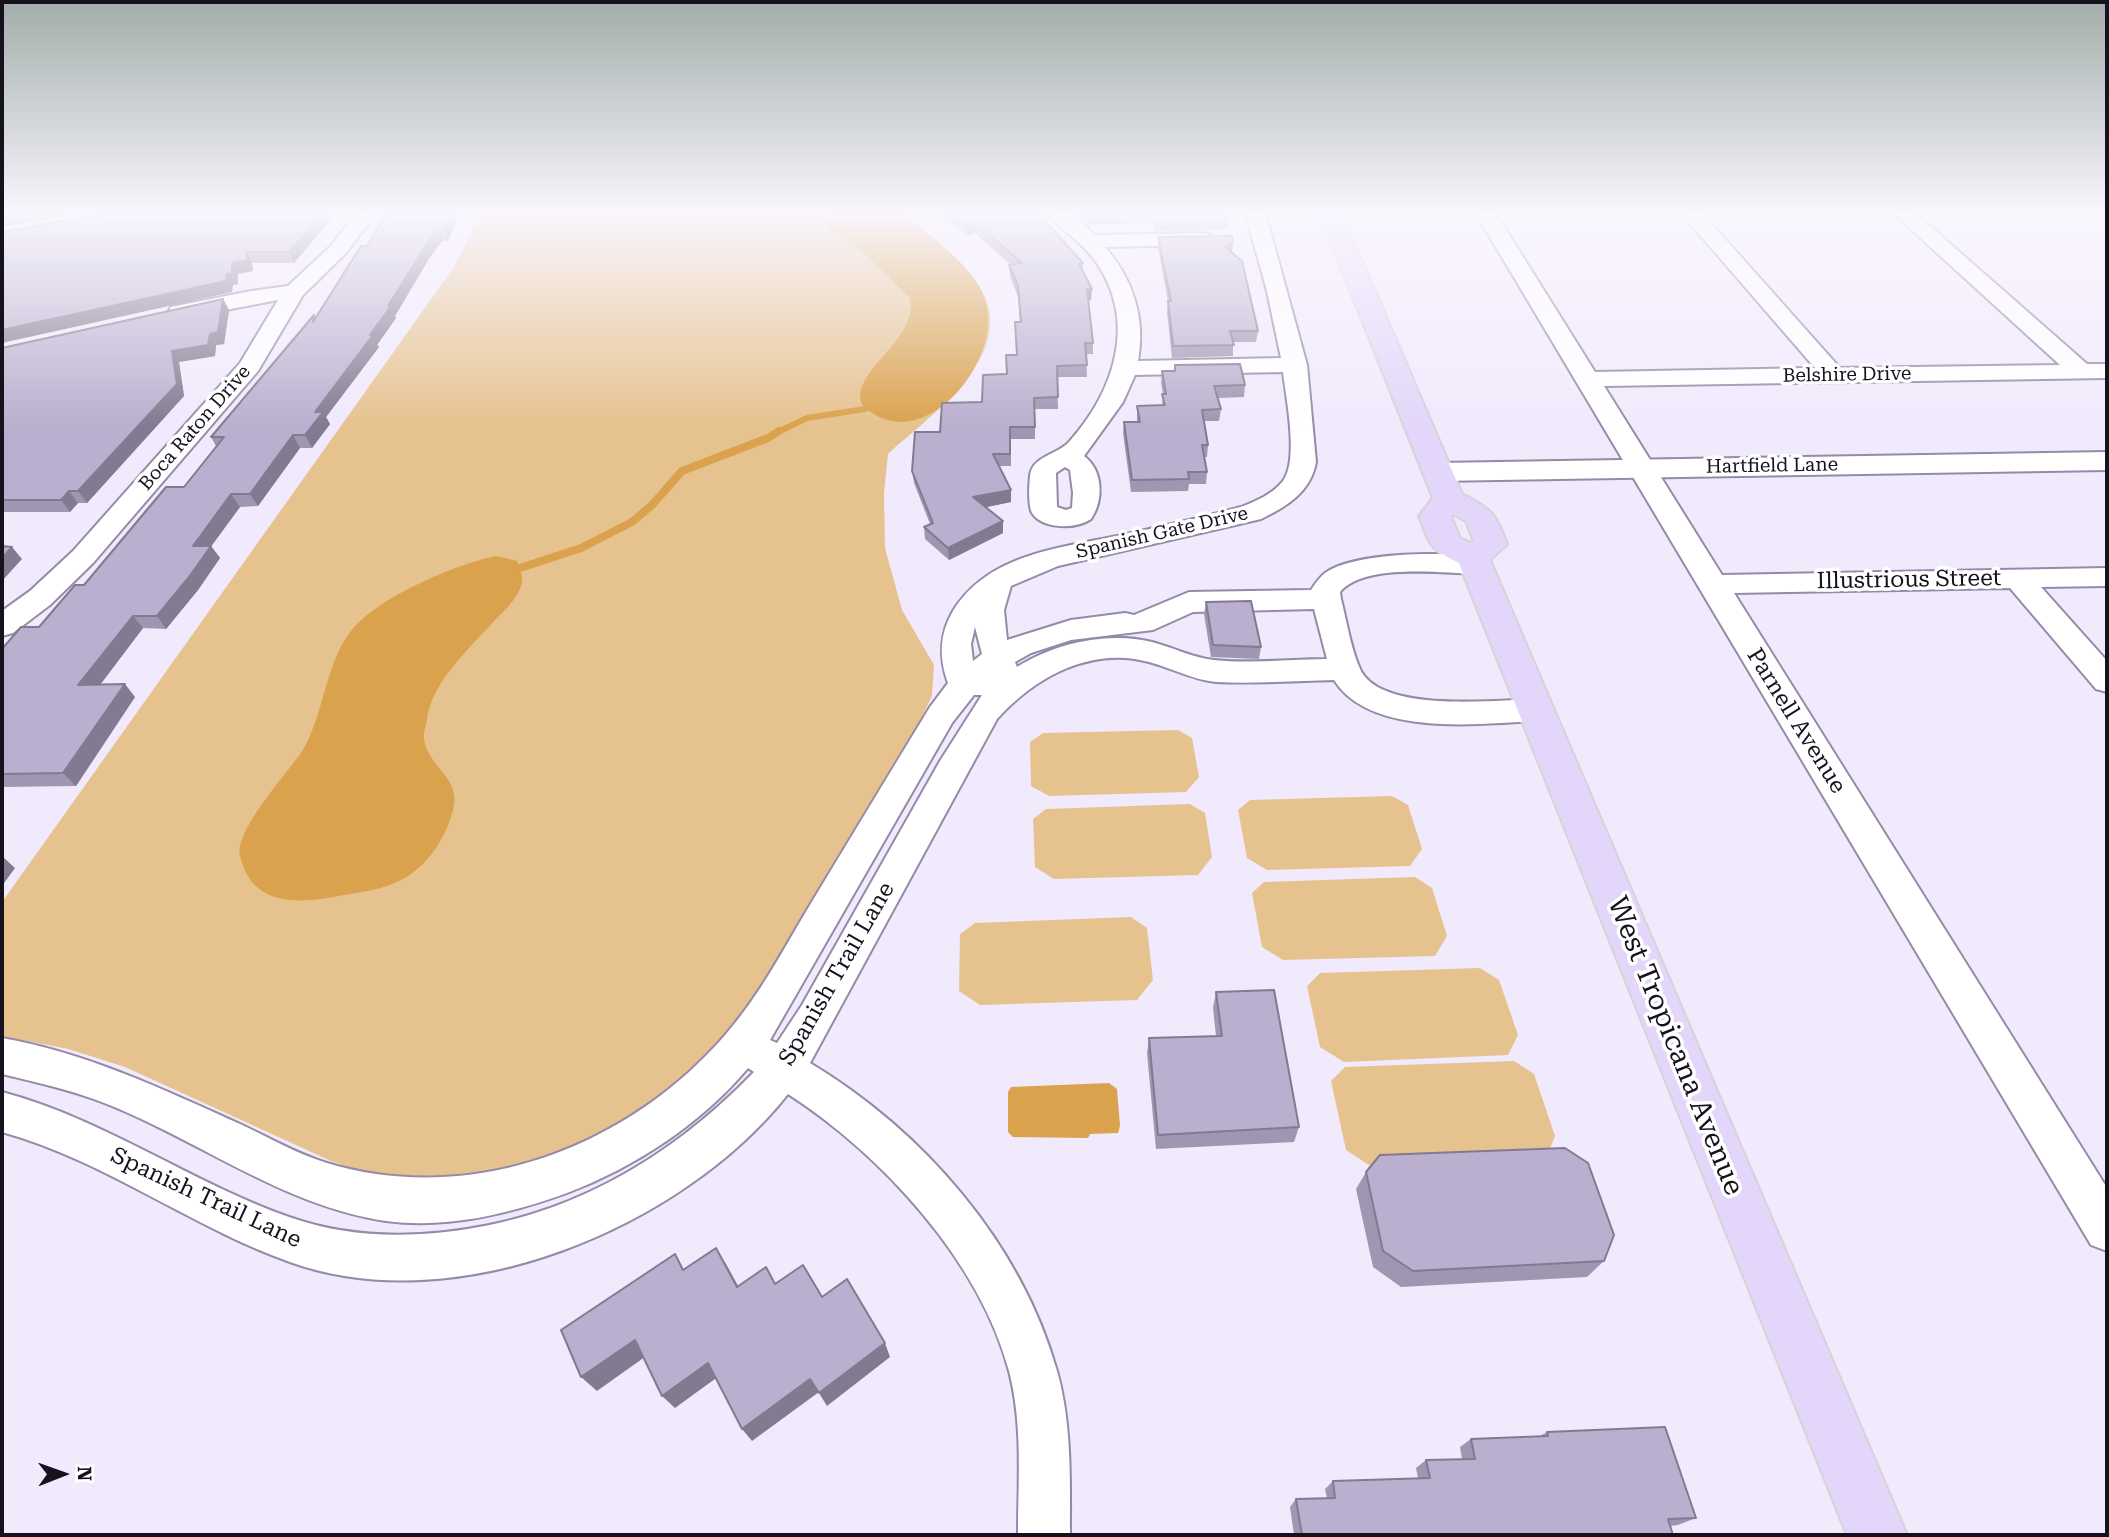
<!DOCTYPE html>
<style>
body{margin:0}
#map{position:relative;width:2109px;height:1537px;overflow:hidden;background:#f1eafd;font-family:"Roboto Serif",serif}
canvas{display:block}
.frame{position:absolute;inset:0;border:4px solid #16121d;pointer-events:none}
.north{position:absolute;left:28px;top:1439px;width:70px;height:70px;-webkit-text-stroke:5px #fff;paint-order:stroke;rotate:89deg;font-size:19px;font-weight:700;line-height:28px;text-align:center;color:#16121d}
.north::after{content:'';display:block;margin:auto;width:24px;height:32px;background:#16121d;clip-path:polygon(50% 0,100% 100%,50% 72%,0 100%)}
</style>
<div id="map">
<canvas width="2109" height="1537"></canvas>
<div class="frame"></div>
<div class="north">N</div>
</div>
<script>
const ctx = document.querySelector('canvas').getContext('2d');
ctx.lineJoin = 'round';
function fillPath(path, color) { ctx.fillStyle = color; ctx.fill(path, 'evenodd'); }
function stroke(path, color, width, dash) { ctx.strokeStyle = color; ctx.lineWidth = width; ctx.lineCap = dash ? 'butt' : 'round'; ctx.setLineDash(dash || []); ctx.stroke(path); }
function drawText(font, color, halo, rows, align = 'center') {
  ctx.font = font + ' "Roboto Serif",serif'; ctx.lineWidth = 7; ctx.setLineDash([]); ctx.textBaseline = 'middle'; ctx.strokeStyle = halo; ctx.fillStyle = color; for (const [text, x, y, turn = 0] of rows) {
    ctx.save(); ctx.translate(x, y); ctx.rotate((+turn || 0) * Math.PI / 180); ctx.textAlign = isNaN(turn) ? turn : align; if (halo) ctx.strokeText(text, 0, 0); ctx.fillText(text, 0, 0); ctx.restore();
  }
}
const green = new Path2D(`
 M481,212H902C925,233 954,253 973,277C1029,348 934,412 888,454L884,493L885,548L902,610L934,665L932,696L911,740L793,939L731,1035L668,1098L615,1132L535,1167L439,1179L401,1178L364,1172L331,1161L125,1067L68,1049L2,1036V902L454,267Z
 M1178,730L1192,738L1199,777L1186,792L1049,796L1031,786L1030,742L1043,733Z
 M1392,796L1408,805L1422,849L1410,866L1267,870L1247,858L1238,810L1250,800Z
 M1190,804L1205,813L1212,857L1198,875L1054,879L1035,867L1033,819L1046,809Z
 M1415,877L1432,888L1447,936L1435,956L1283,960L1262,947L1252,893L1264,882Z
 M1131,917L1147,928L1153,980L1137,1000L980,1005L959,991L960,934L975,923Z
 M1480,968L1499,980L1518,1035L1508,1055L1344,1062L1320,1047L1307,986L1320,973Z
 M1514,1061L1534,1074L1555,1136L1546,1159L1372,1167L1346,1150L1331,1081L1345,1067Z`);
const water = new Path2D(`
 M834,212H902C928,235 965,259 981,290C1012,347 934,451 874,414C869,411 865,410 862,404C849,372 919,340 910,298L864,253L831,232L825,224L827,217Z
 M496,556L517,561C520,570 524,577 521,586C516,600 505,610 495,620C471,647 432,681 427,719C426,725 423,734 424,740C429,768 462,778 453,810C446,838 427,867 401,880C384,889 363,892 344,895C303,903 253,910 240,856C234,832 286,774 301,753C324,717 325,663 351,631C378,597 454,565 496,556Z
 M1109,1083L1117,1089L1120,1126L1118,1133L1090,1134L1088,1138L1013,1137L1008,1132V1092L1011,1087Z`);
const streamFar1 = new Path2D(`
 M776,433L807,418L865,409`);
const stream = new Path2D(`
 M520,568L581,548L632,522L652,505L682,471L768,438L779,431`);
const street = new Path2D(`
 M357,212H377L346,253L303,295L258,371L93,563L50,605L13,633L2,636V611L30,591L73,551L240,363L278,300L179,319L171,317L168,312L171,307L251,291L288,286L332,245Z
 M1047,212H1069L1095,235L1204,233L1211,235L1214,239L1211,243L1204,245L1105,247C1133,279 1146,319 1138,361L1281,358L1267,291L1245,212H1265L1307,365L1316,462C1311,492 1286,507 1261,519L1058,566L1011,586L1004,610L1007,640L1071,620L1125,613L1134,615L1189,592L1311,590C1315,584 1320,577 1325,573C1353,552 1453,550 1486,559L1490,565L1486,571L1476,574C1441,573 1364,563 1340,592L1341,599C1347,622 1351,651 1361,671C1383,713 1496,700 1536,699L1547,702L1552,710L1547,718L1536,721C1477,724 1370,737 1334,680C1295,681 1255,684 1216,682C1193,680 1172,668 1149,662C1091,646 1035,677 997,719L810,1063C923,1131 1021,1243 1057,1371C1072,1423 1070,1482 1070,1535H1018C1018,1481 1023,1424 1009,1371C980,1261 881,1154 788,1094C682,1228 457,1322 290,1262C191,1227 104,1160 2,1132V1092C104,1119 190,1182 289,1217C340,1235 391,1238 445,1232C567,1219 670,1159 754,1072L748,1068C701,1124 635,1167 567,1193C509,1214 448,1229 386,1221C282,1206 195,1137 99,1101C67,1089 35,1082 2,1074V1038C87,1053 162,1089 240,1124C268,1137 297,1154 327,1163C472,1207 629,1147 726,1034C759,996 782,952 807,910C848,842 889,774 930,707L948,683C939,658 939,635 953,611C989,553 1061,548 1122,535C1162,526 1202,518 1241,507C1256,501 1273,494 1283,481C1299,460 1286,398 1283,372L1135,375L1123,402L1084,456C1103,470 1104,500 1091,519C1077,529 1043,530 1032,513C1028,505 1029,485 1030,476C1032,456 1057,455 1069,442C1114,392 1138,322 1096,262C1083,242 1061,231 1047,212ZM1065,467L1070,470L1073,493L1072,508L1066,510L1057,507L1056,473ZM1314,609L1327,659C1290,659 1251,664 1214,660C1193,658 1172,647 1152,642C1108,631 1055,643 1017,667L1015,662L1031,653L1071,640L1153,630L1193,612ZM975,627L982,654L973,661L971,644ZM974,695H982L940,761L802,1005L777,1043L770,1040L952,723Z
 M1475,212H1495L1595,372L1815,368L1680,212H1701L1840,368L2060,365L1892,212H1914L2087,364H2107V378L1604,386L1722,575L2107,568V586L2041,587L2107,661V692L2096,689L2010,588L1734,593L2107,1188V1251L2091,1245Z`);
const secondary = new Path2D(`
 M2107,452V470L1438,481L1427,478L1423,472L1427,466L1438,463Z`);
const primary = new Path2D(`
 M1319,212H1341L1462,494C1493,511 1494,511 1507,544L1490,560L1907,1535H1847L1459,563C1429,548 1431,547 1419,516L1433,498ZM1453,514L1466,521L1474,541L1471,543L1460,538L1451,517Z`);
const wall = new Path2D(`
 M113,212H337L294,263H252L253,271L238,274V284L233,285L232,292Z
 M460,212L448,241H442L430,257L395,316L396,318L377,345L379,347L326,417L330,424L312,448H300L258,506L240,507L211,546L220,558L198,590L166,629L143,628L100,685L135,697L76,786L2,787V649L39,627L84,585L184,487L216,446L211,437L316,318L367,246Z
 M939,212H1022L1083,263V272L1092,289L1091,300H1088L1093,343V354H1086L1087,377H1057L1058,409H1035V439H1011V466H999L1011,490V502L985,507L1003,521V533L949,560L925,539L924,527L930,524L914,483L912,471L940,432L982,402L1007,374L1016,355L1020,322L1018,297L1010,276L1009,265H1011L975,233L968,235L944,218Z
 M1074,212H1227L1229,219L1227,229L1154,231L1153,223L1087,225Z
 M1158,237L1232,252L1258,331L1256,342H1233V356L1172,358L1167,312L1168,301L1158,248Z
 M223,299L229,310L224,344L216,345L215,356L179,362L184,396L87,503H78L70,512H2V348Z
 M1175,365L1245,385L1244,397L1218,398L1221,409L1219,421H1204L1208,445L1207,457H1204L1207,472L1206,484H1189L1188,491L1131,492L1123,433L1124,422H1137V406L1162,405L1163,394L1161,383L1162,371H1174Z
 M1206,602L1261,647L1259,659L1211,657L1204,614Z
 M1216,992L1299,1127L1294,1142L1156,1149L1147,1053L1149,1038L1216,1036L1213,1008Z
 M1366,1172L1604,1261L1587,1277L1401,1287L1373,1267L1356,1189Z
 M1547,1432L1696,1518L1678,1525L1670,1526L1673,1535H1294L1290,1507L1296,1499L1327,1498L1325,1489L1333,1481L1418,1478L1416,1468L1426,1460L1462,1459L1460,1447L1471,1439L1540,1436Z`);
const shadedWall = new Path2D(`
 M19,212H85L2,227V215Z
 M323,212H337L294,263L289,252Z
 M451,212H460L448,241L443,229Z
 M974,222L975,233L968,235L967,224Z
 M437,230L442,241L430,257L395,316L396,318L377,345L379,347L326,417L330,424L312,448L305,435L315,412L370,335L426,245Z
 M1233,241L1232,252L1224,258L1225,247Z
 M247,252L252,263L253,271L238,274V284L233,285L232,292L2,343V330L227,274L232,263Z
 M1087,289H1092L1091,300L1086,301Z
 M223,299L229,310L224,344L216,345L215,356L179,362L184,396L87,503L78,491L172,351Z
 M293,435L300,448L258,506L250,494Z
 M1011,490V502L973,510V497Z
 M69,491L78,503L70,512L61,500Z
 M231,494L240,507L202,559L193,546Z
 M1003,521V533L949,560L948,548Z
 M211,546L220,558L198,590L166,629L157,616Z
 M12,547L22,559L2,581V558Z
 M133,616L143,628L90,698L78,685Z
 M125,684L135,697L76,786L63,773Z
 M2,856L15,868L2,886Z
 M716,1248L726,1264L747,1302L737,1287Z
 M635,1340L649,1354L597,1391L581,1377Z
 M885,1343L890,1357L827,1406L819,1393Z
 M708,1363L719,1376L675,1408L662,1396Z
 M810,1379L819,1392L752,1441L742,1429Z`);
const building = new Path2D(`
 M2,212H19L2,215Z
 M113,212H323L289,252H247V260L232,263V273L227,274L226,281L2,330V232Z
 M387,212H451L443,229L437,230L426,245L388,306H391L370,335H373L315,412H323L305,435H293L250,494H231L193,546H211L189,577L157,616H133L78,685L125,684L63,773L2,774V649L21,627H39L75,585H84L166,487H184L224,437H211L314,315L313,322L361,246H367Z
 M950,212H1022L1025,215V212H1037L1083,263L1079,264L1092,289H1087L1093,343H1085L1087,365L1057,366L1058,397L1034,398L1035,427H1010V454H993L1011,490L973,497L1003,521L948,548L924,527L933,523L912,471L915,432H940L942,403L982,402L983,375L1007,374L1006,355H1017L1015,322H1021L1018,285L1009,265L1022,263L974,222L967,224Z
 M1085,212H1227L1229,219L1155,220L1153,212L1088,214Z
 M1232,236L1233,241L1225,247L1242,261L1258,331H1230L1234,345L1173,346L1168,301H1171L1158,237Z
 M223,299L218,332L210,334L208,345L172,351L177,384L78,491H69L61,500H2V348Z
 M1240,364L1245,385L1214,386L1221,409L1202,410L1208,445H1202L1207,472H1188L1189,479L1132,480L1124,422H1140L1137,406L1165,405L1162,394H1166L1162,371H1175V365Z
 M2,546L12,547L2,558Z
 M1251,601L1261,647L1213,645L1206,602Z
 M1274,990L1299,1127L1158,1135L1149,1038L1222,1036L1216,992Z
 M1565,1148L1588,1163L1614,1235L1604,1261L1413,1271L1383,1251L1366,1172L1380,1155Z
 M716,1248L737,1287L766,1267L775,1284L803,1265L822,1297L847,1279L885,1343L819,1393L810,1379L742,1429L708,1363L662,1396L635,1340L581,1377L561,1330L675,1254L683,1270Z
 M1665,1427L1696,1518L1668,1519L1673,1535H1302L1296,1499L1335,1498L1333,1481L1430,1478L1426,1460L1475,1459L1471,1439L1548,1436L1547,1432Z`);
const farStreetnames = [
 ["Belshire Drive",1847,375,-1],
 ["Boca Raton Drive",195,428,-49],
 ["Hartfield Lane",1772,466,-1],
 ["Spanish Gate Drive",1162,533,-13]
];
const streetNames = [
 ["Illustrious Street",1909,580,-1],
 ["Parnell Avenue",1796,721,58],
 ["Spanish Trail Lane",837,974,-60],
 ["Spanish Trail Lane",206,1198,25]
];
const nearStreetnames = [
 ["West Tropicana Avenue",1675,1046,68]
];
fillPath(green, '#e6c28f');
fillPath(water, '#daa24c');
stroke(streamFar1, '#daa24c', 6);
stroke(stream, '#daa24c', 8);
stroke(street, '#958aa7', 4);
stroke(secondary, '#958aa7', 4);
stroke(primary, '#d5d4d6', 4);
fillPath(street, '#fff');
fillPath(secondary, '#fff');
fillPath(primary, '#e3d6fa');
fillPath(wall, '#a096b1');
fillPath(shadedWall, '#827a90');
fillPath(building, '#baafce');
stroke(building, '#827a90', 2);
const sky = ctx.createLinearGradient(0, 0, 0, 427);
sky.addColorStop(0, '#a2adaa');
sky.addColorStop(0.5, '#f9f6fe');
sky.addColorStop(1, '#f9f6fe00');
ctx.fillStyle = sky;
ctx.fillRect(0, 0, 2109, 427);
drawText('19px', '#16121d', '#fff', farStreetnames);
drawText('23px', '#16121d', '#fff', streetNames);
drawText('28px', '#16121d', '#fff', nearStreetnames);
</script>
